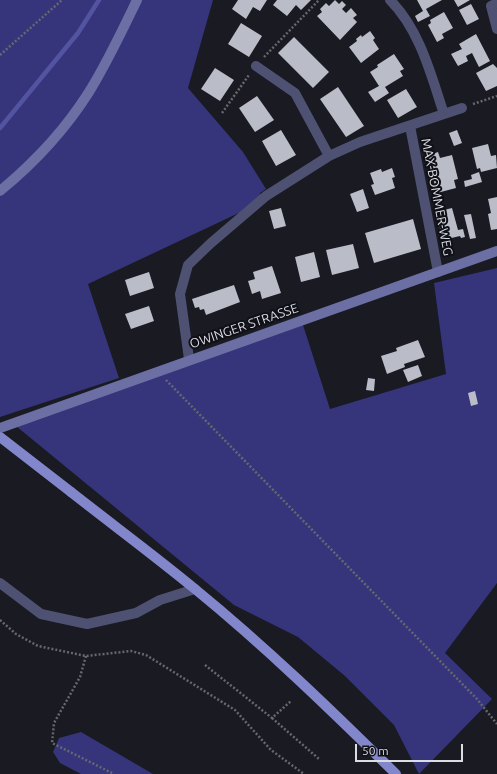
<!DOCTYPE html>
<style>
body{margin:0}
#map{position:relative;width:497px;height:774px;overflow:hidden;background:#191a22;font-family:Ubuntu,sans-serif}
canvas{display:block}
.scale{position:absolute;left:355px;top:744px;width:108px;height:18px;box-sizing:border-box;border:2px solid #dcdde2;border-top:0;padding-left:5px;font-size:12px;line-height:14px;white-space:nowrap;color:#dcdde2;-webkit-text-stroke:3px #101118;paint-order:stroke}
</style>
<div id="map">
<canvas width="497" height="774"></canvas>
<div class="scale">50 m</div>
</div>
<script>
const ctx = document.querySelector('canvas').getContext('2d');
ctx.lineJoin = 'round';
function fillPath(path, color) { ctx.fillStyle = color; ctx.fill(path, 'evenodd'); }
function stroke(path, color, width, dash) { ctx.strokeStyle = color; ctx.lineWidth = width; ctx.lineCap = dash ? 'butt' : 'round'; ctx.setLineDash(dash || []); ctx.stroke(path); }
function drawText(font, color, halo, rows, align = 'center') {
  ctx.font = font + ' Ubuntu,sans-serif'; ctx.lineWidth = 4; ctx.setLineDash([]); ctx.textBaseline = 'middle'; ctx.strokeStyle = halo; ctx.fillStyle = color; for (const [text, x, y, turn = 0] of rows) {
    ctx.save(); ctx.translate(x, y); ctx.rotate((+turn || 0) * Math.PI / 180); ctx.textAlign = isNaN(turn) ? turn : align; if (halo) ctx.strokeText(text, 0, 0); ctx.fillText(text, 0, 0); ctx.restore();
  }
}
const green = new Path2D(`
 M0,0H213L188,88L243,152L266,189L260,193L262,197L243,211L88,284L119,378L0,417Z
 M497,268V583L445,653L492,699L419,774L394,725L345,676L298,637L234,605L16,426L303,325L330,409L446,374L434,283Z
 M81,732L153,774H81L60,763L53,752L59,738Z`);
const stream = new Path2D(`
 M0,128L78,33L99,0`);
const building = new Path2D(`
 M238,0H267L260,11L253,7L246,19L232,9Z
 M277,0H311L301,10L296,5L287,16L273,5Z
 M335,0L339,4L342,1L346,5L342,9L346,13L351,8L357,15L353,18L357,22L340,40L317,16L322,12L320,9L326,3L329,6Z
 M417,0H442L426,9L430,16L418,22L415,16L423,11Z
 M454,0H470L458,7Z
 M471,4L479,19L467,25L459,10Z
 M444,12L453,28L442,34L444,38L437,42L428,25L431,23L430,20Z
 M241,23L262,36L249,57L228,44Z
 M370,31L375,38L373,40L379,49L361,63L349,47L357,41L356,39L361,35L362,37Z
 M476,34L490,61L479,67L472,53L466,56L468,61L458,66L451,54L462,49L459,44Z
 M294,37L329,72L313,88L278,53Z
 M394,54L404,69L400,71L403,76L385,87L389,93L375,102L368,92L379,86L370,72L378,67L377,65Z
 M493,64L497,68V86L486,91L476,73Z
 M215,68L234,80L220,101L201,89Z
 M338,87L364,126L346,137L320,99Z
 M406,89L417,107L398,118L387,100Z
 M257,96L274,120L255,132L239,108Z
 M281,130L296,155L276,166L262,141Z
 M457,130L462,143L454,146L449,133Z
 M488,144L491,156L496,155L497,168L481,172L480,168L477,169L472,148Z
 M438,152L440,158L452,155L458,179L454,180L456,188L437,193L427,156Z
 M392,168L395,177L392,178L395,188L375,195L371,185L374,184L370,173L381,169L382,172Z
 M479,172L482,182L465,187L464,181L472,179L471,175Z
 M363,189L369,208L357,212L350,194Z
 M497,197V229L491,230L488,214L491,213L488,199Z
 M281,208L286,226L274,229L269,211Z
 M452,208L458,230L463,229L465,237L461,238L460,236L443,240L436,212Z
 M471,214L476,238L470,239L464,215Z
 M413,219L421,249L374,263L365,233Z
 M353,244L359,268L332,275L326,250Z
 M314,252L320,277L301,282L295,257Z
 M272,266L281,293L262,299L260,291L252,294L248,281L255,279L253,272Z
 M149,272L154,288L130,296L125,280Z
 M234,285L240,302L206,315L204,309L200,310L199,307L195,308L192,299Z
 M149,306L154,321L131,329L125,314Z
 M418,340L425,357L404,364L405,367L387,374L381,356L397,351L396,348Z
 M418,365L422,376L408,382L403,370Z
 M368,378L375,379L374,391L366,390Z
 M475,391L478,404L471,406L468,393Z`);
const path = new Path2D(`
 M0,55L62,0
 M264,57L319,0
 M473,104L497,96
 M222,113L249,75
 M166,380L477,699L497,724
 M0,620L16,634L38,646L86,656L131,651L146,655L235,710L271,750L304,774
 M86,656L80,677L54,723L52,743L114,774
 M205,665L272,718L291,701
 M272,718L319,759`);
const street = new Path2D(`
 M390,0C420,30 431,75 444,114
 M497,3L491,6L497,29
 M256,66L295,93L329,156
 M410,126L438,272
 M189,359L180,294L188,265L211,243L266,196L329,156L360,142L462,108
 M0,583L41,614L87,624L136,613L160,600L195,589`);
const secondary = new Path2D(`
 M0,191C34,163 65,130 89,92C107,63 122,31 137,0
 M0,428L497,251`);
const primary = new Path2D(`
 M71,492C113,525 155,556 195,589C266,647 331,710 396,774`);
const primaryBridge = new Path2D(`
 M0,437L71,492`);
const streetNames = [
 ["MAX-BOMMER-WEG",437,197,79],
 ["OWINGER STRASSE",244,326,-19]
];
fillPath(green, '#36347b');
stroke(stream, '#5354a1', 4.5);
fillPath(building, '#babcc7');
stroke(path, '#67686f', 2.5, [2, 2]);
stroke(street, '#4e5172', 10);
stroke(secondary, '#6c6fa4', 10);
stroke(primary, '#8286cb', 10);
stroke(primaryBridge, '#8286cb', 10);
drawText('13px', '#dcdde2', '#101118', streetNames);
</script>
